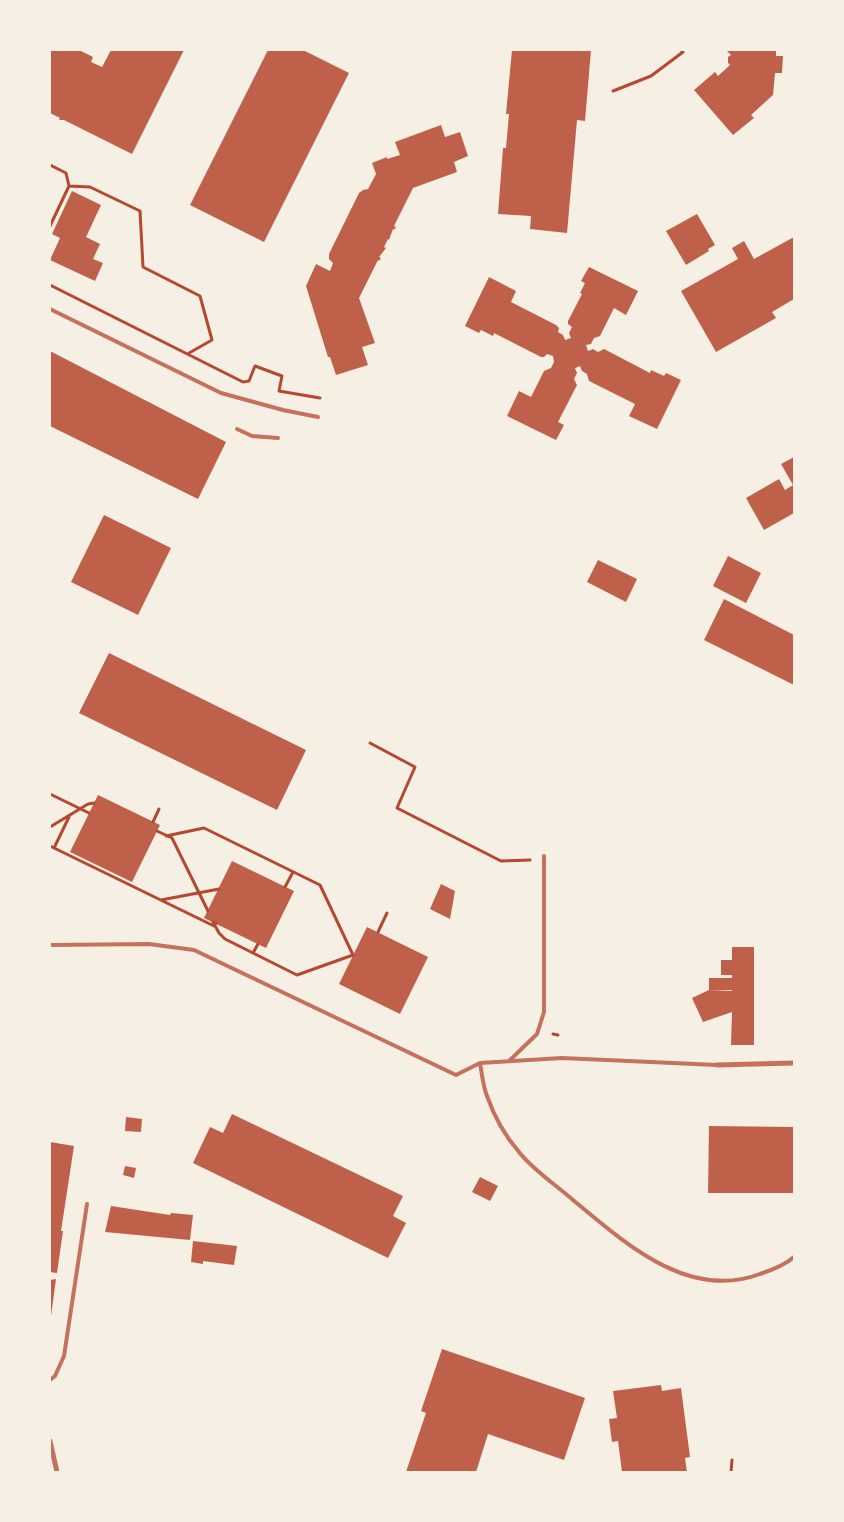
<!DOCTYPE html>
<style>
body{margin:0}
#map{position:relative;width:844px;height:1522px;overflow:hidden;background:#f6efe4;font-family:"Zilla Slab",serif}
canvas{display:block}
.frame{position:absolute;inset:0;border:51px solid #f6efe4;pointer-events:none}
</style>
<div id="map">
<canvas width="844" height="1522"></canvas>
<div class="frame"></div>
</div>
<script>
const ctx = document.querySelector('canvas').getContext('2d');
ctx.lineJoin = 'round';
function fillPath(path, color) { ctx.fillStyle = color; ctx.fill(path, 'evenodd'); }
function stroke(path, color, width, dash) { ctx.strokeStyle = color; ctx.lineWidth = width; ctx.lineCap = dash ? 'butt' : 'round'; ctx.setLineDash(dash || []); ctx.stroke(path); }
const building = new Path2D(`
 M50,50H79L93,57L91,62L102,67L111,50H184L132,154L64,120H59L60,118L50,113Z
 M268,50H303L349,73L264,242L190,205Z
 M512,50H591L585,121L577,120L567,233L530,229L531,216L498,214L503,148H506L509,114H506Z
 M726,50H776V56H783L782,73H775L773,95L751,115L754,118L733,135L694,90L715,72L718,76L730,65L728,63V57L731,55Z
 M441,125L445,137L460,132L468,156L454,162L457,172L413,188L394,226L396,227L394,230L393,229L389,240L388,239L384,247L386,248L379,257L381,258L379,261L378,260L359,298L375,343L362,347L368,365L336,375L330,357H328L306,286L316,264L330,271L333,263L329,259V254L359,193L363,190L368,189L376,174L372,163L387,157V159L400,155L395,142Z
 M72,191L101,205L86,237L100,244L93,259L103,263L95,281L50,260L60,238L52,234Z
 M697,214L715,245L708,249L709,251L686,265L666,231Z
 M794,237V299L772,312L776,318L716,352L681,291L738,259L732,248L744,241L754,259Z
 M589,267L638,291L626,315L614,308L600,336L594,338L591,344L586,345L588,351L593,349L598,352L604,349L650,373L651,370L664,376L666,373L681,380L657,429L629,416L635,404L589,381L587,374L582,371L580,366L575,368L577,373L574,379L577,385L558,422L564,425L556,440L507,416L519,391L531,397L544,371L551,368L554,362L553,356L547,354L544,357H541L494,333L493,336L481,330L479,333L465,326L489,277L516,291L511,302L556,325L559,328L558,332L563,335L565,340L571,338L569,333L572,327L568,324V321L582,294L580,293L585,283L581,281Z
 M50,351L226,442L198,499L50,426Z
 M794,457V513L764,530L746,498L779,479L785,490L793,485L781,464Z
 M104,515L171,548L138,615L71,582Z
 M728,556L761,573L746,603L713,586Z
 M598,560L637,579L626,602L587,582Z
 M724,599L794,635V685L704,640Z
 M109,653L306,750L277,810L79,713Z
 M98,795L160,825L132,882L70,852Z
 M232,861L294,891L266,948L204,918Z
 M441,884L455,891L450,919L430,909Z
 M367,927L428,957L400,1014L339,984Z
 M732,947H754V1045H731L732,1012L703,1022L692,998L709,990L732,991V990H709V978H732V975H721V960H732Z
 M232,1114L403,1196L393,1216L406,1223L388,1258L193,1163L210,1127L223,1133Z
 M126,1117L142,1119L141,1132L125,1131Z
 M709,1126L794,1127V1193H708Z
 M50,1142L74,1146L61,1231H63L57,1273L50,1272Z
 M125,1166L136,1168L134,1178L123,1175Z
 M480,1177L498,1186L490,1201L472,1192Z
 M111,1206L170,1215L171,1213L193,1215L190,1240L105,1232Z
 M193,1241L237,1246L234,1265L203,1261V1264L191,1262Z
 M56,1279L51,1316H50V1280Z
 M442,1349L585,1398L564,1460L488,1434L476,1472H406L426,1413L421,1411Z
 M661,1385L662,1391L681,1388L690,1457L685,1458L687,1472H622L618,1441L612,1442L609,1419L617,1418L613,1391Z`);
const path = new Path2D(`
 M613,91L651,76L683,52L681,50
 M50,165L66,173L69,186L50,226
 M69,186L90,187L140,211L143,267L200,296L212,340L189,353
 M50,285L243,382L249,381L255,366L282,376L279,391L320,398
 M370,743L415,767L397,808L501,861L530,860
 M50,794L89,813
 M153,822L159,809
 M50,827L88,804L94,803
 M157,831L172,838L208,911
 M166,836L204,828L320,885L353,955L297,975L225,939L219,933L213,922
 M50,846L214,926L216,923
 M54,848L69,817
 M285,887L293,872
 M161,900L219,889
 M378,932L387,913
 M253,953L258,944
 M553,1034L558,1035
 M731,1472L732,1460`);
const service = new Path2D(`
 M50,309L221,393L283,410L318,417
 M237,429L252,436L278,438
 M50,945L149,944L194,950L456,1075L480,1063L562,1058L717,1065
 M509,1061L537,1034L544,1012V856
 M480,1063C482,1074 483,1086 487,1096C494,1116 506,1137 519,1152C533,1170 556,1185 573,1200C625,1243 688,1301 760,1274C772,1270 785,1265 794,1257
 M50,1380L55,1376L64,1356L87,1204`);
const minor = new Path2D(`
 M717,1065L794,1063
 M50,1441L57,1472`);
fillPath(building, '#bf614a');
stroke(path, '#b5482f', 3);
stroke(service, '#c5725c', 4);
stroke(minor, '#c5725c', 5);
</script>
